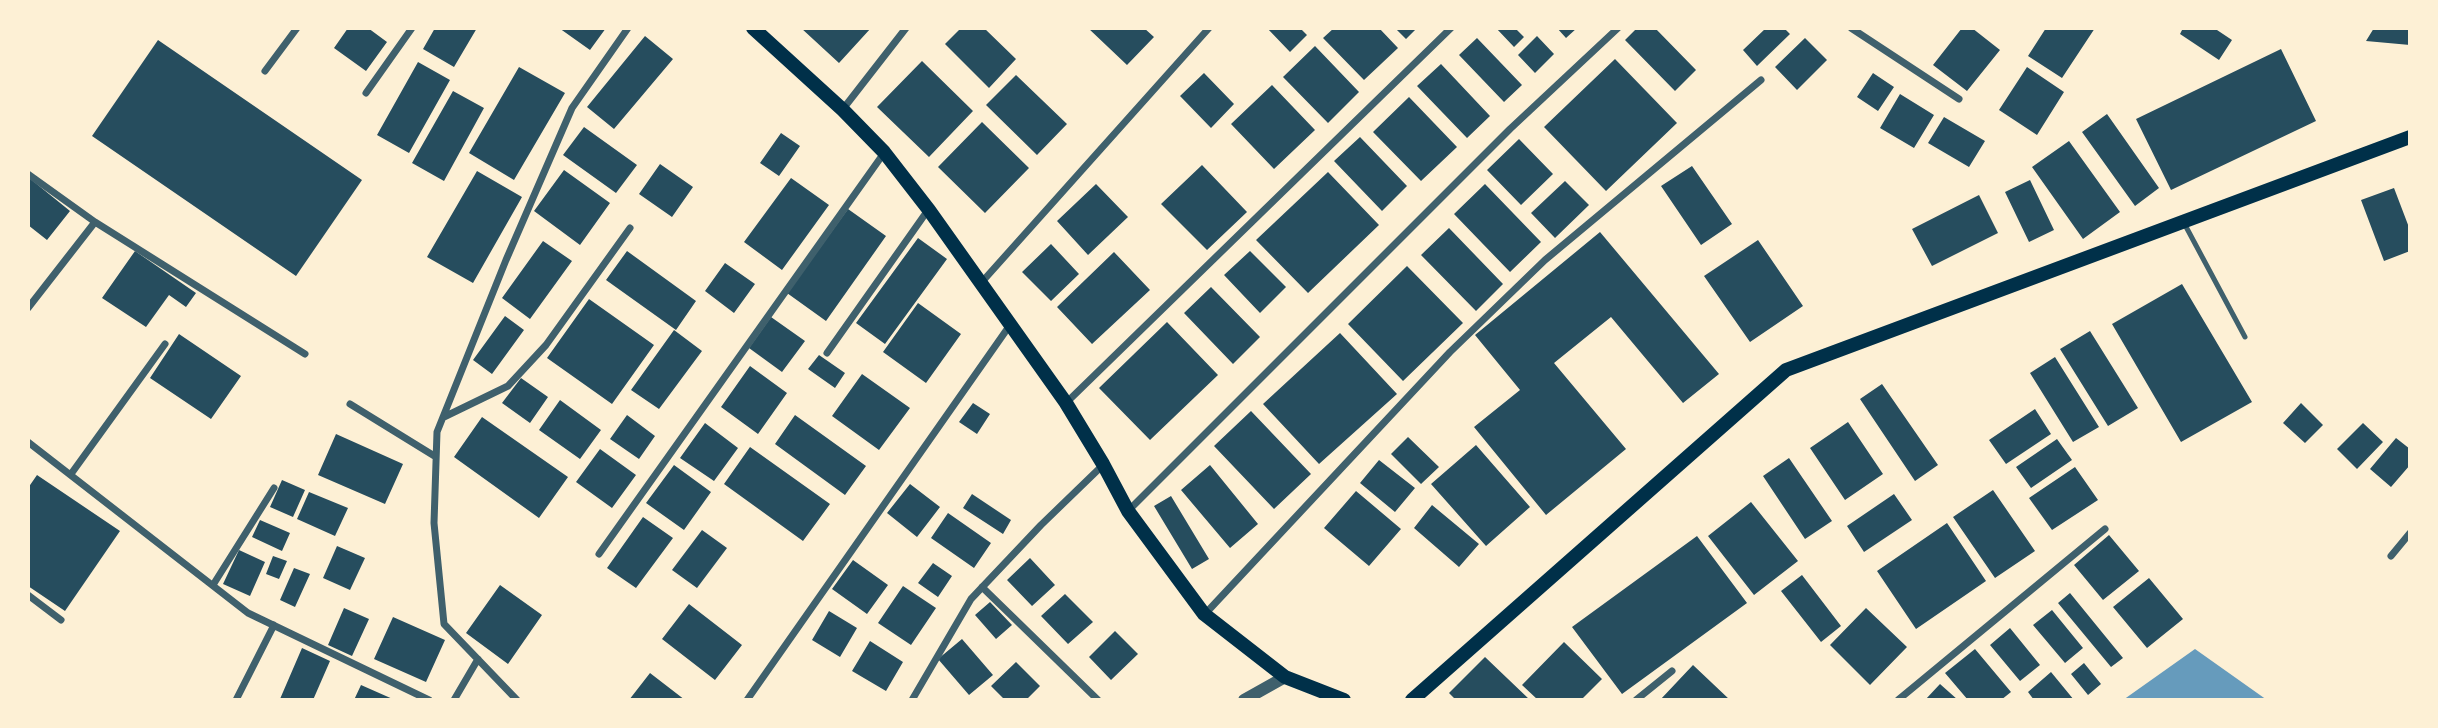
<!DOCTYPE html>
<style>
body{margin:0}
#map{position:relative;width:2438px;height:728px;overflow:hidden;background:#fdf0d5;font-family:"Exo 2",sans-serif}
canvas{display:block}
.frame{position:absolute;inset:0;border:30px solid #fdf0d5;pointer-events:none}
</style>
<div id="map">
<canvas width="2438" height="728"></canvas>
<div class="frame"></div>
</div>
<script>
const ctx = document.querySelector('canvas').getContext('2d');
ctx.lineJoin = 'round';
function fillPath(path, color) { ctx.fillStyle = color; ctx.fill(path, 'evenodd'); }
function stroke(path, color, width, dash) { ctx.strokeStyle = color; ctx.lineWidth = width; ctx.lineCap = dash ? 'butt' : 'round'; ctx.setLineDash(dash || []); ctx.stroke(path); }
const water = new Path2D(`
 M2195,649L2267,700H2123Z`);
const building = new Path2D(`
 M348,28H368L387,42L366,71L334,48Z
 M435,28H477L454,67L423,49Z
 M559,28H606L590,50Z
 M801,28H871L839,63Z
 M961,28H984L1016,59L989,88L945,44Z
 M1088,28H1144L1154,37L1127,65Z
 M1267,28H1300L1307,35L1290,52Z
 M1334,28H1379L1398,48L1364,80L1323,38Z
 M1395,28H1417L1406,39Z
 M1496,28H1515L1524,37L1514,47Z
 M1557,28H1577L1566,38Z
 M1637,28H1655L1696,70L1675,91L1625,40Z
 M1766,28H1784L1790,34L1757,66L1743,50Z
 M1962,28H1972L2000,50L1967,91L1933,65Z
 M2046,28H2095L2062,78L2028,56Z
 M2183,28H2214L2232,40L2219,60L2180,34Z
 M2374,28H2410V45L2366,41Z
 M645,36L673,59L614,129L587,107Z
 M1537,36L1554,54L1535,73L1518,55Z
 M1477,38L1522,85L1504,102L1459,55Z
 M1805,38L1827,60L1797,90L1775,67Z
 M158,40L362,180L296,276L92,136Z
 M1315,46L1359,92L1328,123L1283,77Z
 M2281,49L2316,121L2171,190L2136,119Z
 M1615,59L1677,123L1606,191L1544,127Z
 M922,61L973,111L929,157L877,107Z
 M418,62L450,80L409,153L377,135Z
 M1441,64L1490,116L1467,138L1417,86Z
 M519,67L565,93L514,180L469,153Z
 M2027,67L2064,92L2037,135L1999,110Z
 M1204,73L1234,104L1211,128L1180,96Z
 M1873,73L1894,87L1878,111L1857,97Z
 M1016,75L1067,124L1037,155L986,105Z
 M1272,85L1315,130L1274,169L1231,124Z
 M453,91L484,108L444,181L412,163Z
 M1900,94L1934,115L1914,148L1880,128Z
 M1409,97L1457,147L1421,181L1373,132Z
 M2107,114L2159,188L2135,206L2082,132Z
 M1944,117L1985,141L1969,167L1928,143Z
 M982,122L1029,168L985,213L938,167Z
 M584,127L637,165L616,193L563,155Z
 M781,133L800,146L779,176L760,163Z
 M1360,137L1407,186L1382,211L1334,161Z
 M1519,139L1553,174L1521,205L1487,170Z
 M2069,141L2120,212L2083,239L2032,167Z
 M660,164L693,187L672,217L639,194Z
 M1202,165L1247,212L1207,250L1161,204Z
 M1692,166L1732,224L1701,245L1661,186Z
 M564,170L610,203L580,245L534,211Z
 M477,171L522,197L473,283L427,257Z
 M1328,172L1379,225L1308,293L1256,240Z
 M28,177L70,211L47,240L28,225Z
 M791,178L829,205L782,270L744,242Z
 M2030,180L2054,230L2029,242L2005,192Z
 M1565,181L1589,205L1555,238L1531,213Z
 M1096,184L1128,217L1088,255L1057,221Z
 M1485,184L1541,242L1510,272L1454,214Z
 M2394,188L2410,230V251L2384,261L2361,200Z
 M1979,195L1998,233L1932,266L1912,229Z
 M848,209L886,236L826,321L787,293Z
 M1449,228L1503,284L1476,311L1421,255Z
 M1600,232L1719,374L1683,403L1611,317L1554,363L1626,449L1546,515L1474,427L1520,390L1475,335Z
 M918,238L947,259L885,344L856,323Z
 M1758,240L1803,306L1750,342L1704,276Z
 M543,241L572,261L530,319L502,298Z
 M1051,244L1079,274L1051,301L1022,272Z
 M135,251L196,293L186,307L169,295L146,327L102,298Z
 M627,251L696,301L676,330L606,280Z
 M1250,251L1286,287L1260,313L1224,275Z
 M1114,252L1150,290L1092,344L1057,307Z
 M725,263L755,284L734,313L705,291Z
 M1407,266L1463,323L1403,381L1348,324Z
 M2182,284L2252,402L2181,442L2112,324Z
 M1211,287L1260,337L1233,364L1184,313Z
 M589,299L654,345L612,404L547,358Z
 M918,303L961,334L926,383L883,352Z
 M505,316L524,330L492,374L473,360Z
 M771,317L805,341L782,372L749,348Z
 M1167,322L1218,375L1150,440L1099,388Z
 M674,330L702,351L659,409L631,390Z
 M2090,331L2138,408L2108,426L2060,349Z
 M1340,333L1397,394L1319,464L1263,404Z
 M179,334L241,376L211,419L150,378Z
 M819,355L845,373L835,388L808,369Z
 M2055,357L2099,427L2073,442L2030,373Z
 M750,366L787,393L758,434L721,407Z
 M862,374L910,408L879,450L832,416Z
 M521,378L548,397L530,423L502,403Z
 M1882,384L1938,465L1915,481L1860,399Z
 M560,400L601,430L580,459L539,430Z
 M973,403L990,414L977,434L959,422Z
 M2301,403L2323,425L2305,443L2283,423Z
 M2035,409L2051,434L2006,464L1989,440Z
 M1251,411L1311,474L1274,509L1214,446Z
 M627,415L655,436L639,459L610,439Z
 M795,415L866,466L845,495L775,444Z
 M482,417L568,477L539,518L454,457Z
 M1848,422L1883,474L1845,500L1810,448Z
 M705,423L738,448L714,481L680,458Z
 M2363,423L2383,442L2357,469L2337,449Z
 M336,434L403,464L385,504L318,475Z
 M1408,437L1439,467L1421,484L1391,454Z
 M2396,438L2410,449V465L2391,487L2370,469Z
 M2057,439L2072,460L2031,488L2016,467Z
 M1476,445L1530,507L1486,546L1431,484Z
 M750,447L830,504L803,541L724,484Z
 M600,449L636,475L612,508L576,482Z
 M1789,458L1832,521L1805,539L1763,476Z
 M1379,460L1415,488L1395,512L1360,483Z
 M674,465L711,492L684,530L646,503Z
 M1210,465L1258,524L1230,548L1181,490Z
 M2075,467L2098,500L2052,530L2029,498Z
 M37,475L120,531L65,611L28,586V488Z
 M282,480L305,490L293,517L270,507Z
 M910,484L940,507L917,537L887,513Z
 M1993,490L2035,551L1995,578L1953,517Z
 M1356,491L1401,529L1369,566L1324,528Z
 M309,492L348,508L335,536L297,519Z
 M972,494L1011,520L1003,534L963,508Z
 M1894,494L1912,520L1864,552L1847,526Z
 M1171,496L1209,559L1192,569L1154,506Z
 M1751,502L1798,561L1754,595L1708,536Z
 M1432,505L1479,544L1459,567L1414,528Z
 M948,513L991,543L974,568L931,538Z
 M643,517L673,538L636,588L607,568Z
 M260,520L290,533L282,551L252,537Z
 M1947,523L1986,581L1916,629L1877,571Z
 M702,530L727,548L697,588L672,570Z
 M2109,535L2139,571L2103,600L2074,565Z
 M1697,536L1747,603L1622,694L1572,627Z
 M337,546L365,558L350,590L323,578Z
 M239,550L265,562L250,596L223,584Z
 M273,556L287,561L279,579L266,574Z
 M1030,558L1055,585L1032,606L1007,580Z
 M853,560L888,585L867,614L832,589Z
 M933,563L952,576L938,597L918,583Z
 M294,568L310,574L295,607L280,600Z
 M1802,575L1841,626L1821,642L1781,591Z
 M2149,578L2183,619L2147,648L2113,607Z
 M500,585L542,615L508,664L466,633Z
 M903,586L936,608L911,645L878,623Z
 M2070,593L2123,658L2111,667L2058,603Z
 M1065,594L1093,622L1068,644L1041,616Z
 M990,602L1012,625L996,639L975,615Z
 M689,604L742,645L715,680L662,639Z
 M344,608L369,619L352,656L328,645Z
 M1866,608L1907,647L1870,685L1830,645Z
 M2052,610L2083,648L2065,663L2033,625Z
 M829,611L857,628L840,657L812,640Z
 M393,617L445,640L426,682L374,659Z
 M2010,628L2040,665L2020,681L1990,645Z
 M1115,631L1138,654L1111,680L1089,657Z
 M962,639L993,675L969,695L938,659Z
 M870,641L903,662L886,691L852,671Z
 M1564,642L1602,679L1581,700H1538L1522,685Z
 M302,648L330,661L313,700H283L280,699Z
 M1975,649L2011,692L2001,700H1968L1945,673Z
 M1485,657L1530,700H1456L1449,693Z
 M1016,662L1040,686L1026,700H1005L991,686Z
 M2084,663L2101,684L2088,695L2071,674Z
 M1693,665L1730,700H1660Z
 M2051,672L2074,700H2034L2028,692Z
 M650,673L685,700H629Z
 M1940,684L1958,700H1925Z
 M361,685L395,700H354Z`);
const service = new Path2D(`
 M2184,223L2245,337`);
const minor = new Path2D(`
 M1851,28L1959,99
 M265,71L297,28
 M366,93L412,28
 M843,109L906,28
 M28,174L95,222L305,354
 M981,283L1209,28
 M28,308L95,222
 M827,353L928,210
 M1066,403L1451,28
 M350,404L436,457
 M444,417L508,386L546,345L630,228
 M28,442L248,613L429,700
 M71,474L165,344
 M1128,511L1510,129L1618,28
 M599,554L884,153
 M2391,556L2410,533
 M213,585L274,488
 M982,587L1098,700
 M28,595L61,620
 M1205,614L1450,352L1545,260L1761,80
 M236,700L274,625
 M454,700L478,659
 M517,700L444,624L434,523L437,432L506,260L572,108L628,28
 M747,700L1010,325
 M912,700L971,599L1041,525L1103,465
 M1636,700L1672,671
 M1898,700L2105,529`);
const tertiary = new Path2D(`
 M1244,700L1285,677`);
const secondary = new Path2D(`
 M753,28L843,110L884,152L929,210L1066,403L1103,464L1128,511L1204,614L1285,677L1344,700
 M1412,700L1786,370L2410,137`);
fillPath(water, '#669bbc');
fillPath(building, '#264d5e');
stroke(service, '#3f606c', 5);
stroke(minor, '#3f606c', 7);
stroke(tertiary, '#3f606c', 12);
stroke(secondary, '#003049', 14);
</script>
